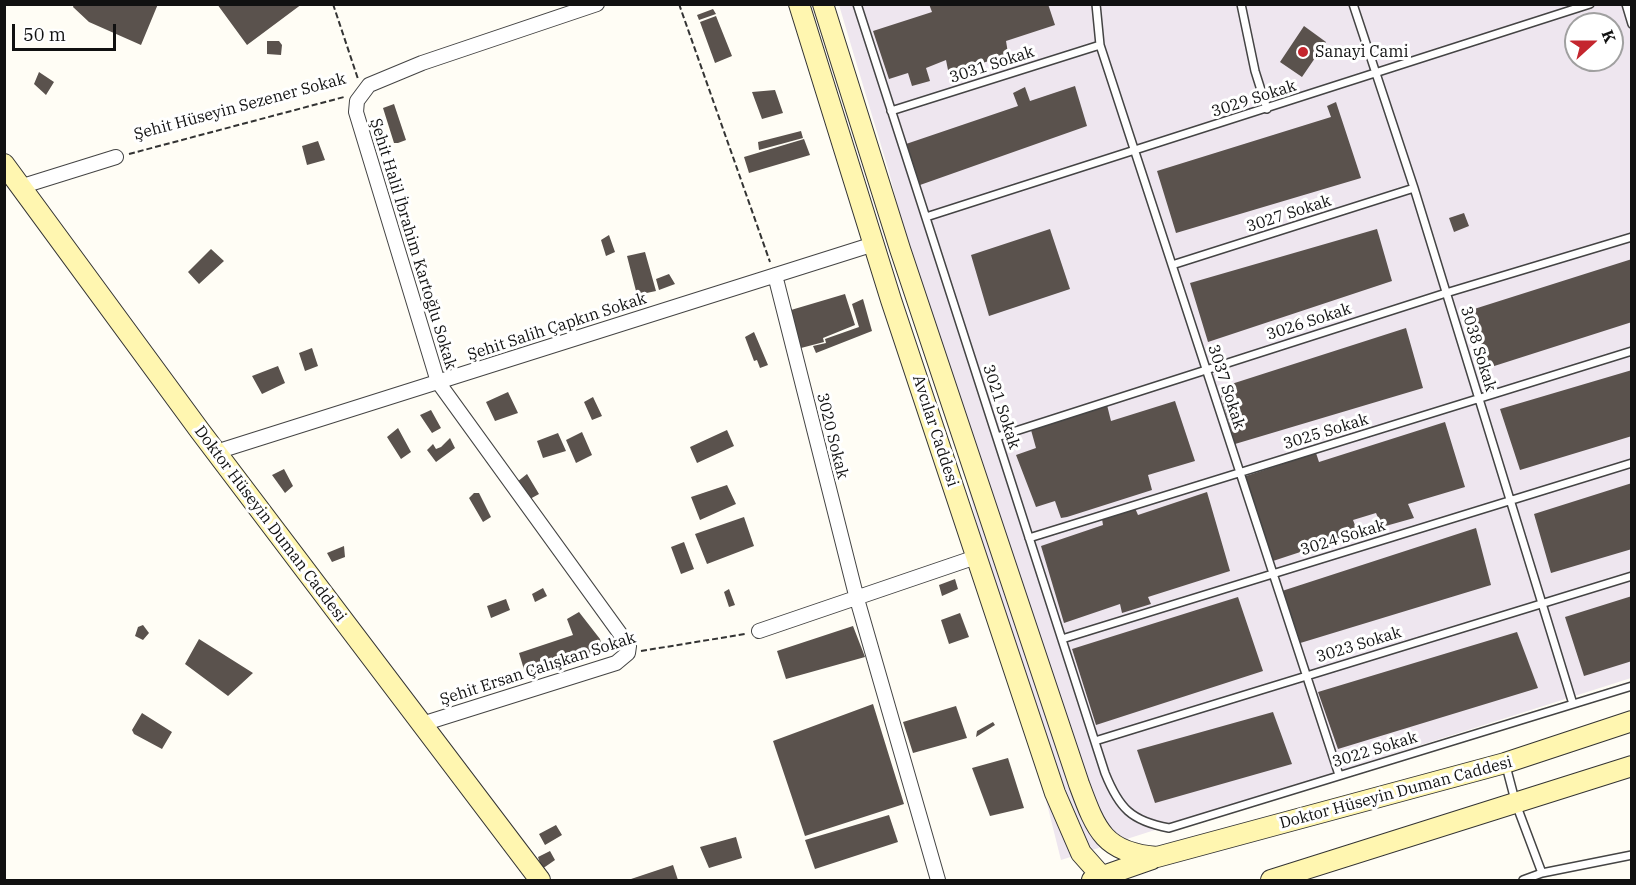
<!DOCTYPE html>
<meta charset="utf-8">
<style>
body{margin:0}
#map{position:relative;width:1636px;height:885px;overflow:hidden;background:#fffdf5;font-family:"IBM Plex Serif",serif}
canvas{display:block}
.frame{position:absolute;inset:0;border:6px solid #111;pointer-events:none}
.north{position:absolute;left:1564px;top:12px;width:60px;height:60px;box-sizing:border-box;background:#fff;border:2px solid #a0a0a0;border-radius:50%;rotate:69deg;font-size:16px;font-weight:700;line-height:24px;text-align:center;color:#111}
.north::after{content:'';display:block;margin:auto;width:21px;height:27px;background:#c4262e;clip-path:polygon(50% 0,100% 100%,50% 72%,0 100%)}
.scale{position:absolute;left:12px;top:24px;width:104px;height:27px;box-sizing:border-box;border:3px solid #111;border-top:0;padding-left:8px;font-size:18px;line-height:21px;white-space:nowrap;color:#111;-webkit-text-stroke:4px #fff;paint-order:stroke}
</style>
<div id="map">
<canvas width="1636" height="885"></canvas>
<div class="frame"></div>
<div class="north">K</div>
<div class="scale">50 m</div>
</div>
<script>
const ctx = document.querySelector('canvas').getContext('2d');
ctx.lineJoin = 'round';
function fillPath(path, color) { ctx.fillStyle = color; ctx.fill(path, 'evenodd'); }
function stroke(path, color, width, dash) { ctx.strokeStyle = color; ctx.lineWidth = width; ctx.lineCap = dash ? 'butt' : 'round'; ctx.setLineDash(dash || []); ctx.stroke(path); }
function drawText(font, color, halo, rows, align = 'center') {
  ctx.font = font + ' "IBM Plex Serif",serif'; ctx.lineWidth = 6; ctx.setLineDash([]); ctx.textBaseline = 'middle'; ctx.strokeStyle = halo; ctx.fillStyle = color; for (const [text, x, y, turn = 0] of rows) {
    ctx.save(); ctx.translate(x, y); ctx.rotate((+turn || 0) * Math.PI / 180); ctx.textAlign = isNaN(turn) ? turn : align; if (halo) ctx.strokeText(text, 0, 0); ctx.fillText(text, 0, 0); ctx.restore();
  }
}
const industrial = new Path2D(`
 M839,5H1631V678L1061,860L889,172ZM1576,24H1612V60H1576Z`);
const building = new Path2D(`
 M74,4H158L141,45L89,22L73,7Z
 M217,4H302L247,45Z
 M929,4H1048L1055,25L1006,41L1009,59L1002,61L1001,58H997L949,75L946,60L926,68L930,81L912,86L908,73L889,79L873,31L932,12Z
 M713,9L716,14L699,20L697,15Z
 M716,16L732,56L715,63L700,22Z
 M1304,26L1326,42L1302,77L1280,62Z
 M267,41H279L282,45L281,55L267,54Z
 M39,72L54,82L46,95L34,84Z
 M1075,86L1087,126L920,185L906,144L1018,106L1013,93L1025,87L1030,101Z
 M775,90L783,113L762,119L752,92Z
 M1336,102L1361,178L1176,233L1157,171L1331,117L1327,106Z
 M394,104L406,140L398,143H394L383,108Z
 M801,131L803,138L759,150L758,142Z
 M804,139L810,155L749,173L744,157Z
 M318,141L325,160L307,165L302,146Z
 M1464,213L1469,226L1454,232L1449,218Z
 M1050,229L1070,289L989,316L971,255Z
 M1377,229L1392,281L1208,342L1190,283Z
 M609,235L615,252L606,256L601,240Z
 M211,249L224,261L199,284L188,272Z
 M645,252L656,291L637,295L627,256Z
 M1632,259V322L1488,368L1471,310Z
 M669,274L675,284L659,290L656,279Z
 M845,294L855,325L823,338L824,342L801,348L791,310Z
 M863,299L872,331L816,353L813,346L826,343L825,339L859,327L852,304Z
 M1406,328L1423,388L1235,444L1219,388Z
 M754,332L768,365L760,368L757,360L754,361L745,337Z
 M312,348L318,366L305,371L299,353Z
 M278,366L285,383L262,394L252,376Z
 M1632,370V436L1520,470L1500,409Z
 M508,392L518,413L495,421L486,402Z
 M593,397L602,416L592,420L584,402Z
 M1175,401L1195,461L1148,475L1152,490L1067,517L1061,518L1055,501L1036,507L1016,455L1036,448L1031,430L1107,405L1111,421Z
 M431,410L441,428L432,433L420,415Z
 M1445,422L1465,487L1408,504L1414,518L1382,527L1376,513L1353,520L1358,533L1273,561L1243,477L1312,454L1316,453L1319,462Z
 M398,428L411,452L401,459L387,437Z
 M727,430L734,446L697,463L690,447Z
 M582,432L592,455L576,463L566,440Z
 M558,433L566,451L543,458L537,441Z
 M450,438L455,448L436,462L427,450L433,444L436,449L441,447Z
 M284,469L293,486L285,493L272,475Z
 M527,474L539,494L530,499L517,482Z
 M1632,483V549L1551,573L1534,514Z
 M727,485L736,504L700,520L691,497Z
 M1207,492L1230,571L1148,597L1151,604L1122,613L1120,604L1064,623L1041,546L1103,525L1102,519L1135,508L1138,515Z
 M474,493H479L491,517L483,522L469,498Z
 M744,517L754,546L707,564L695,534Z
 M1476,528L1491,585L1297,644L1282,591Z
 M684,542L694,569L681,574L671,547Z
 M344,546L345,557L332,562L327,553Z
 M955,579L958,589L942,596L939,585Z
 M543,588L547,596L535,602L532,594Z
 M729,589L735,605L729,607L724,592Z
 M1632,596V661L1584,676L1565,617Z
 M1238,597L1263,671L1096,725L1072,649Z
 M506,599L510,610L491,618L487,606Z
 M579,612L600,639L603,650L526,676L519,653L573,635L567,619Z
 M960,613L969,637L949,644L941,620Z
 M143,625L149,633L143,640L135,636L138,627Z
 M853,626L865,657L786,679L777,651Z
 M1517,632L1538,688L1338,749L1318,692Z
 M199,639L253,673L228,696L185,664Z
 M873,704L904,804L805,836L773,741Z
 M956,706L967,738L913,753L903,722Z
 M1273,712L1292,764L1155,803L1137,750Z
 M142,713L172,732L162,749L134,734L132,730Z
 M993,722L995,725L976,737L977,731Z
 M1008,758L1024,808L990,816L972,768Z
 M889,815L898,842L815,869L805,840Z
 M556,825L562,835L545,845L539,834Z
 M736,837L742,858L709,868L700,847Z
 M550,851L555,860L542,869L538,857Z
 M673,865L678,880H628Z`);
const path = new Path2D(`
 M333,4L358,79
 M679,4L770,262
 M129,154L344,97
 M641,651L745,634`);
const service = new Path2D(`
 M857,4L1105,773C1119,808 1131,821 1169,828L1632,686
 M1096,4L1100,45L1339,775
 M1241,4L1255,71L1267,109
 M1353,4L1414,188L1573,704
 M1626,4L1632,24
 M891,111L1100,45
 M926,217L1590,4
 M1172,265L1414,188
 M997,437L1446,293L1632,237
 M1029,538L1632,351
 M1062,639L1632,463
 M1095,741L1632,576
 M1506,766L1516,804L1542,873
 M1523,880L1542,873L1632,855`);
const minor = new Path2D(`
 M23,186L116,157
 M775,275L857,599L938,880
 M216,452L874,244
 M759,631L976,557
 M422,724L616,663L628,653L629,646L438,382L356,112L357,101L369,85L422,63L597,4`);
const secondary = new Path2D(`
 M799,4L891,300L1055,793L1081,853L1105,880
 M823,4L900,249L1079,784C1096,830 1104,853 1157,857L1505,763L1632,721
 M4,164L200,431L540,880
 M1092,880L1152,859
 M1271,880L1632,766`);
const markers = [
 [1303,52,6,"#c4262e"]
];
const poiNames = [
 ["Sanayi Cami",1315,52]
];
const streetNames = [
 ["3031 Sokak",992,65,-18],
 ["3029 Sokak",1254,99,-18],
 ["Şehit Hüseyin Sezener Sokak",240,107,-15],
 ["3027 Sokak",1289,214,-18],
 ["Şehit Halil İbrahim Kartoğlu Sokak",413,244,73],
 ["3026 Sokak",1309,322,-18],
 ["Şehit Salih Çapkın Sokak",557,327,-18],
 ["3038 Sokak",1478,349,73],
 ["3037 Sokak",1226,387,72],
 ["3021 Sokak",1001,407,72],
 ["Avcılar Caddesi",935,431,72],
 ["3025 Sokak",1326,432,-17],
 ["3020 Sokak",832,436,76],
 ["Doktor Hüseyin Duman Caddesi",270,524,53],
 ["3024 Sokak",1343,538,-17],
 ["3023 Sokak",1359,645,-17],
 ["Şehit Ersan Çalışkan Sokak",538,669,-18],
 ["3022 Sokak",1375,750,-17],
 ["Doktor Hüseyin Duman Caddesi",1396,793,-15]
];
fillPath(industrial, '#eee6ef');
fillPath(building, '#5a524d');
stroke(service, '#444', 10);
stroke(minor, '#444', 16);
stroke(secondary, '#333', 22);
stroke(path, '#333', 2, [6, 3]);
stroke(service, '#fff', 7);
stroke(minor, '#fff', 14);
stroke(secondary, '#fff6b0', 20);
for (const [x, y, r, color] of markers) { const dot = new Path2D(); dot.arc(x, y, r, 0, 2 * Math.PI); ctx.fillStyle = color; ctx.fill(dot); stroke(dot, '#fff', 2); }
drawText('16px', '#111', '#fff', poiNames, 'left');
drawText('16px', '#111', '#fff', streetNames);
</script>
